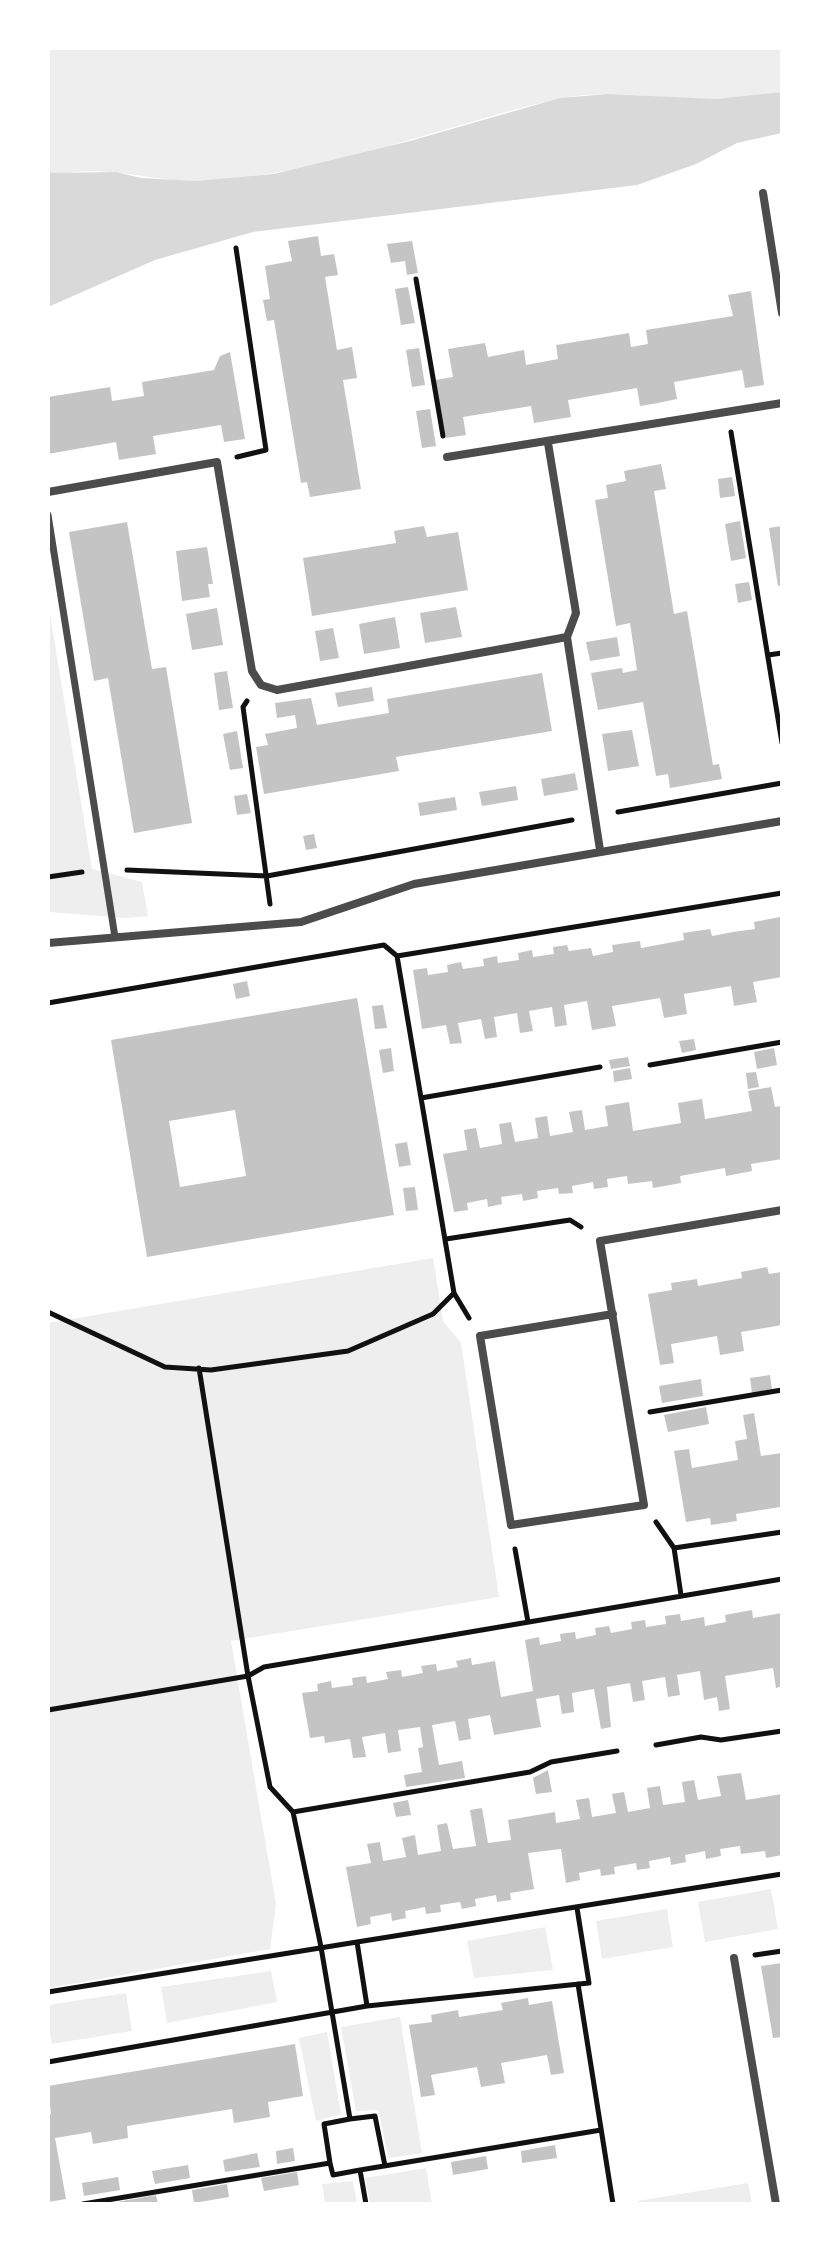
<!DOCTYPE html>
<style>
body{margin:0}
#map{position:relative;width:830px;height:2252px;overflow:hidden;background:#fff;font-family:Inter,sans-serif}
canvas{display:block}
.frame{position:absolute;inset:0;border:50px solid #fff;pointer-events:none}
</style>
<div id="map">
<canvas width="830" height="2252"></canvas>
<div class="frame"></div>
</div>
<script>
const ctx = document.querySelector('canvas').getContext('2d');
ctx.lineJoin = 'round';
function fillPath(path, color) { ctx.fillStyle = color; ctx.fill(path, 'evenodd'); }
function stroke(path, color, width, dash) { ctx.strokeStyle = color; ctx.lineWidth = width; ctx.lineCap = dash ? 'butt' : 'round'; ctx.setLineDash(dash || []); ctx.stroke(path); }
const green = new Path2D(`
 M48,48H782V92C760,94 738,99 716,99C664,100 609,88 558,99C438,126 322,177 197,181C154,182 85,159 48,180Z
 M48,602L92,869L142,882L148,916L126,918L48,912Z
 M433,1258L443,1321L461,1343L499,1597L231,1641L276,1904L270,1949L48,1988V1323Z
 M771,1889L778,1929L705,1942L698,1902Z
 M667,1909L673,1947L602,1959L596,1921Z
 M545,1927L553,1970L474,1978L467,1941Z
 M271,1971L277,2002L167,2023L161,1987Z
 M126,1993L132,2031L52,2044L48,2024V2005Z
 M400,2017L422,2153L389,2158L378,2110L356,2111L341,2027Z
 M327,2032L341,2114L316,2121L299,2038Z
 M426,2168L432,2204H370L365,2178Z
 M353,2181L357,2204H325L322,2184Z
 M748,2183L752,2204H637V2201Z`);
const water = new Path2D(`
 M782,92V133L737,143L696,164L637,185L253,232L155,260L48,307V173L116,172L141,178L196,181L274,174L410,141L560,98L608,94L716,99Z`);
const building = new Path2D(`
 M318,236L321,256L334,254L338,275L325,277L337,350L352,347L357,378L343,380L361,489L310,497L307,482L301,483L274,320L267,321L263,300L270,299L265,266L292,261L288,241Z
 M412,241L418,273L407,275L405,261L391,263L387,244Z
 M408,287L415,323L401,325L395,289Z
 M751,291L764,385L745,388L742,370L674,382L677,399L658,403L640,406L637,388L568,400L571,417L534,423L531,406L463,417L466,435L446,438L435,380L453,377L448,349L485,343L488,357L524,350L526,365L558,359L556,345L593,339L629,333L631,347L648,344L646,330L733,316L728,295Z
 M419,348L425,385L412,387L406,350Z
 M230,352L245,439L224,442L221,425L153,436L156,454L119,460L116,442L48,454V397L110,387L112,401L144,396L142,382L214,370L220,356Z
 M430,409L436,446L422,448L416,411Z
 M661,464L666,489L654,491L674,614L687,611L713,765L719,764L722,779L670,788L668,774L656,776L643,702L598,710L591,673L622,668L623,673L637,670L630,623L616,626L595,500L608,498L606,485L626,481L624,471Z
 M732,477L735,496L720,498L718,479Z
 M740,521L746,558L731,561L725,524Z
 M127,522L152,669L166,667L192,823L134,833L108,678L94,681L69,532Z
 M424,526L427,537L458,532L468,590L312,616L303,558L396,543L394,531Z
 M782,526V585L778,586L769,528Z
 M207,547L213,584H208L210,597L182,601L176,551Z
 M749,582L752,600L738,603L735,584Z
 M456,607L462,637L425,643L420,613Z
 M217,608L223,645L192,650L186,614Z
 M395,617L400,648L364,654L359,624Z
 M333,628L339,658L320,661L315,631Z
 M617,637L620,656L590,661L586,642Z
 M227,671L233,708L219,710L214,673Z
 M542,673L552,731L396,757L399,771L264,794L256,747L268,745L265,734L297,728L295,715L277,718L275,703L311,698L317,725L389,713L387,699Z
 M372,687L374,701L338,707L335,693Z
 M632,730L639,766L608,771L602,734Z
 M237,731L243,768L230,770L223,734Z
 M575,773L578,790L544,796L541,779Z
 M516,786L518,800L482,806L479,792Z
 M247,794L251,813L237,815L234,796Z
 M455,797L457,810L420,816L418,803Z
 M314,834L317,848L306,850L303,836Z
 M780,917L782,977L753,982L757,1002L734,1006L731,986L684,994L687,1014L664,1018L660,998L612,1006L616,1026L592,1030L587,1001L564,1005L567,1025L555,1027L552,1007L529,1011L533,1031L520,1033L517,1013L494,1017L497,1037L485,1039L481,1019L458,1023L462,1043L450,1044L446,1025L422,1029L413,970L427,968L428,975L448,972L447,965L461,962L463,969L484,966L483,959L497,956L498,963L519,960L518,953L532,950L533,957L554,954L553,947L567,945L569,951L591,948L593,956L613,952L612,945L640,941L641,948L684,940L683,933L710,929L712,936L733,932L755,929L754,922Z
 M247,981L250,996L236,999L233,984Z
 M357,998L394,1215L147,1257L111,1040ZM235,1110L246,1176L180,1187L169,1121Z
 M383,1005L387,1028L375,1029L372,1006Z
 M694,1039L696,1050L682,1053L679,1041Z
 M391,1048L394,1071L383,1073L379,1050Z
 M774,1048L777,1065L757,1069L754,1052Z
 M628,1057L630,1066L611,1069L609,1060Z
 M630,1068L632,1079L614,1082L613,1071Z
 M756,1072L759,1087L748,1089L746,1073Z
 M771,1087L775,1107L782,1106V1159L751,1164L752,1171L726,1176L725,1168L702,1172L680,1176L681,1183L653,1188L652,1181L628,1184L627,1176L607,1179L608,1187L594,1189L593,1182L572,1186L573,1193L559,1194L558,1188L537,1191L538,1198L523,1201L522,1194L501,1197L502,1204L488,1207L487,1199L467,1203L468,1210L454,1212L443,1154L467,1150L464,1130L476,1128L480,1148L502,1144L499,1124L511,1122L515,1142L538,1138L535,1118L547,1116L550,1136L573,1132L569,1112L582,1110L585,1130L608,1126L605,1106L629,1102L633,1131L681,1123L678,1103L702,1099L705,1119L752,1111L748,1091Z
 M407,1142L411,1165L399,1167L395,1144Z
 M415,1187L418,1210L406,1211L403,1188Z
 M767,1267L769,1274L782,1272V1325L741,1332L744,1351L720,1355L717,1336L671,1344L674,1363L660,1365L648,1294L672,1290L671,1283L697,1279L698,1286L742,1278L741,1272Z
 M770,1375L772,1389L752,1393L750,1378Z
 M701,1379L703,1396L662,1403L659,1386Z
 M706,1407L709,1424L668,1432L664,1415Z
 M754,1413L761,1456L782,1453V1512L780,1507L736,1514L737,1521L711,1525L710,1518L686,1522L674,1451L689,1449L692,1468L738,1460L735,1441L747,1439L743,1415Z
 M752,1610L753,1618L782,1613V1686L776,1688L773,1668L725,1676L730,1709L719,1711L717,1697L704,1700L700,1671L677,1675L680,1695L668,1697L665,1677L642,1681L645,1700L633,1702L630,1683L607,1687L611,1727L601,1729L594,1689L572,1693L574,1712L562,1714L559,1695L536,1699L541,1727L494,1735L490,1715L468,1719L471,1739L459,1741L455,1721L432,1725L439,1765L462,1761L465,1778L406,1787L404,1775L422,1772L418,1748L423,1747L420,1727L398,1730L401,1751L388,1753L385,1733L362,1737L366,1757L353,1758L350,1739L325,1743L324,1736L310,1738L302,1693L318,1691L317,1684L331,1681L332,1688L353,1685L352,1678L366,1676L367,1683L388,1679L386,1672L401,1670L402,1677L423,1673L421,1666L436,1664L437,1671L458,1667L456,1661L471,1658L472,1665L495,1661L501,1697L533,1691L525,1640L539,1637L540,1645L561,1641L560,1634L575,1632L576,1639L596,1635L595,1628L609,1626L611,1633L632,1629L631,1622L645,1620L646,1627L666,1624L665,1616L680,1614L681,1621L704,1617L705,1626L726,1622L725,1615Z
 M548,1770L552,1792L536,1794L533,1778Z
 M741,1773L746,1800L782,1794V1855L766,1858L765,1851L741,1854L740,1846L720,1849L721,1856L706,1859L705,1851L685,1855L686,1862L671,1865L670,1857L649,1861L650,1868L637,1870L636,1863L614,1867L615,1874L601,1876L600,1869L579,1873L580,1880L566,1883L561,1849L528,1853L534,1889L510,1893L511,1900L497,1902L496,1895L475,1899L476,1906L462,1909L460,1902L440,1905L441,1912L426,1914L425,1907L405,1911L406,1918L392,1921L391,1913L370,1917L371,1924L357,1927L346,1867L371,1863L367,1844L380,1842L383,1861L406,1857L402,1838L415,1835L418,1855L441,1851L437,1825L447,1823L453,1849L476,1846L470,1810L482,1808L488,1843L511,1840L508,1820L555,1812L556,1823L580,1819L576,1800L589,1798L592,1817L616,1813L612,1794L624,1792L628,1812L650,1808L647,1788L660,1786L663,1805L685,1802L682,1782L694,1780L698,1800L721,1796L717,1776Z
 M408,1800L411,1815L396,1817L393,1803Z
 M782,1963V2037L773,2038L761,1966Z
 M528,1998L529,2005L552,2001L564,2073L551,2075L547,2055L501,2063L505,2083L481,2087L477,2067L431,2075L435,2095L421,2097L409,2025L432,2022L431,2015L458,2010L459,2017L503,2010L501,2003Z
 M295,2044L303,2096L268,2102L270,2117L234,2123L232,2109L127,2126L128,2138L93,2144L91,2132L55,2138L66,2199L48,2202V2114H51L48,2086Z
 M555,2145L557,2158L522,2163L521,2151Z
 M293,2148L295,2161L277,2164L276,2151Z
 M257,2153L260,2167L225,2172L223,2160Z
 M486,2156L488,2169L453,2175L451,2162Z
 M188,2165L190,2178L155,2184L152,2171Z
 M297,2172L299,2185L264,2191L261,2178Z
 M118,2177L120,2190L84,2196L82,2183Z
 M227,2184L229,2197L194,2203L192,2190Z
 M156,2195L158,2204H117V2202Z`);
const path = new Path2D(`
 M236,248L266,450L237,457
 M416,279L443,436
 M731,432L782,743
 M768,655L782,653
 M247,701L243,707L270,904
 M618,812L782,783
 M127,870L267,876L572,820
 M48,877L82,872
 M48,1003L384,945L397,956L782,893
 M650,1065L782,1042
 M421,1098L600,1067
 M446,1239L570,1220L581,1227
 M454,1293L469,1318
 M48,1312L165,1367L211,1370L348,1351L433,1314L454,1293L397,956
 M199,1368L248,1676L270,1787L293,1812L321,1947L350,2119L375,2116L385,2166
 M650,1412L782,1390
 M656,1522L674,1548
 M515,1549L528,1622
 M681,1595L674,1548L782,1532
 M48,1710L248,1676L264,1667L782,1579
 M656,1745L701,1737L721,1740L782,1731
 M293,1812L530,1772L551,1762L617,1751
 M755,1955L782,1951
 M578,1984L613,2204
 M48,1992L357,1942
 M367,2006L357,1942L782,1874
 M48,2062L367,2006L589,1983L577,1908
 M330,2163L324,2124L350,2119
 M83,2204L330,2163L333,2175L360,2170
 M366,2204L360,2170L601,2130`);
const pedestrian = new Path2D(`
 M48,515L115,937`);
const minor = new Path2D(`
 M763,193L782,313
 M548,443L576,613L567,637L600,850
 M447,457L782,403
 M48,492L217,462L252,671L261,685L277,690L567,637
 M48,943L301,922L414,884L782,821
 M613,1314L480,1336L511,1525L644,1505L600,1241L782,1210
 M734,1958L776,2204`);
fillPath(green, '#eee');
fillPath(water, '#d9d9d9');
fillPath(building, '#c4c4c4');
stroke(path, '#111', 5);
stroke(pedestrian, '#4c4c4c', 7);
stroke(minor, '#4c4c4c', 8);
</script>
